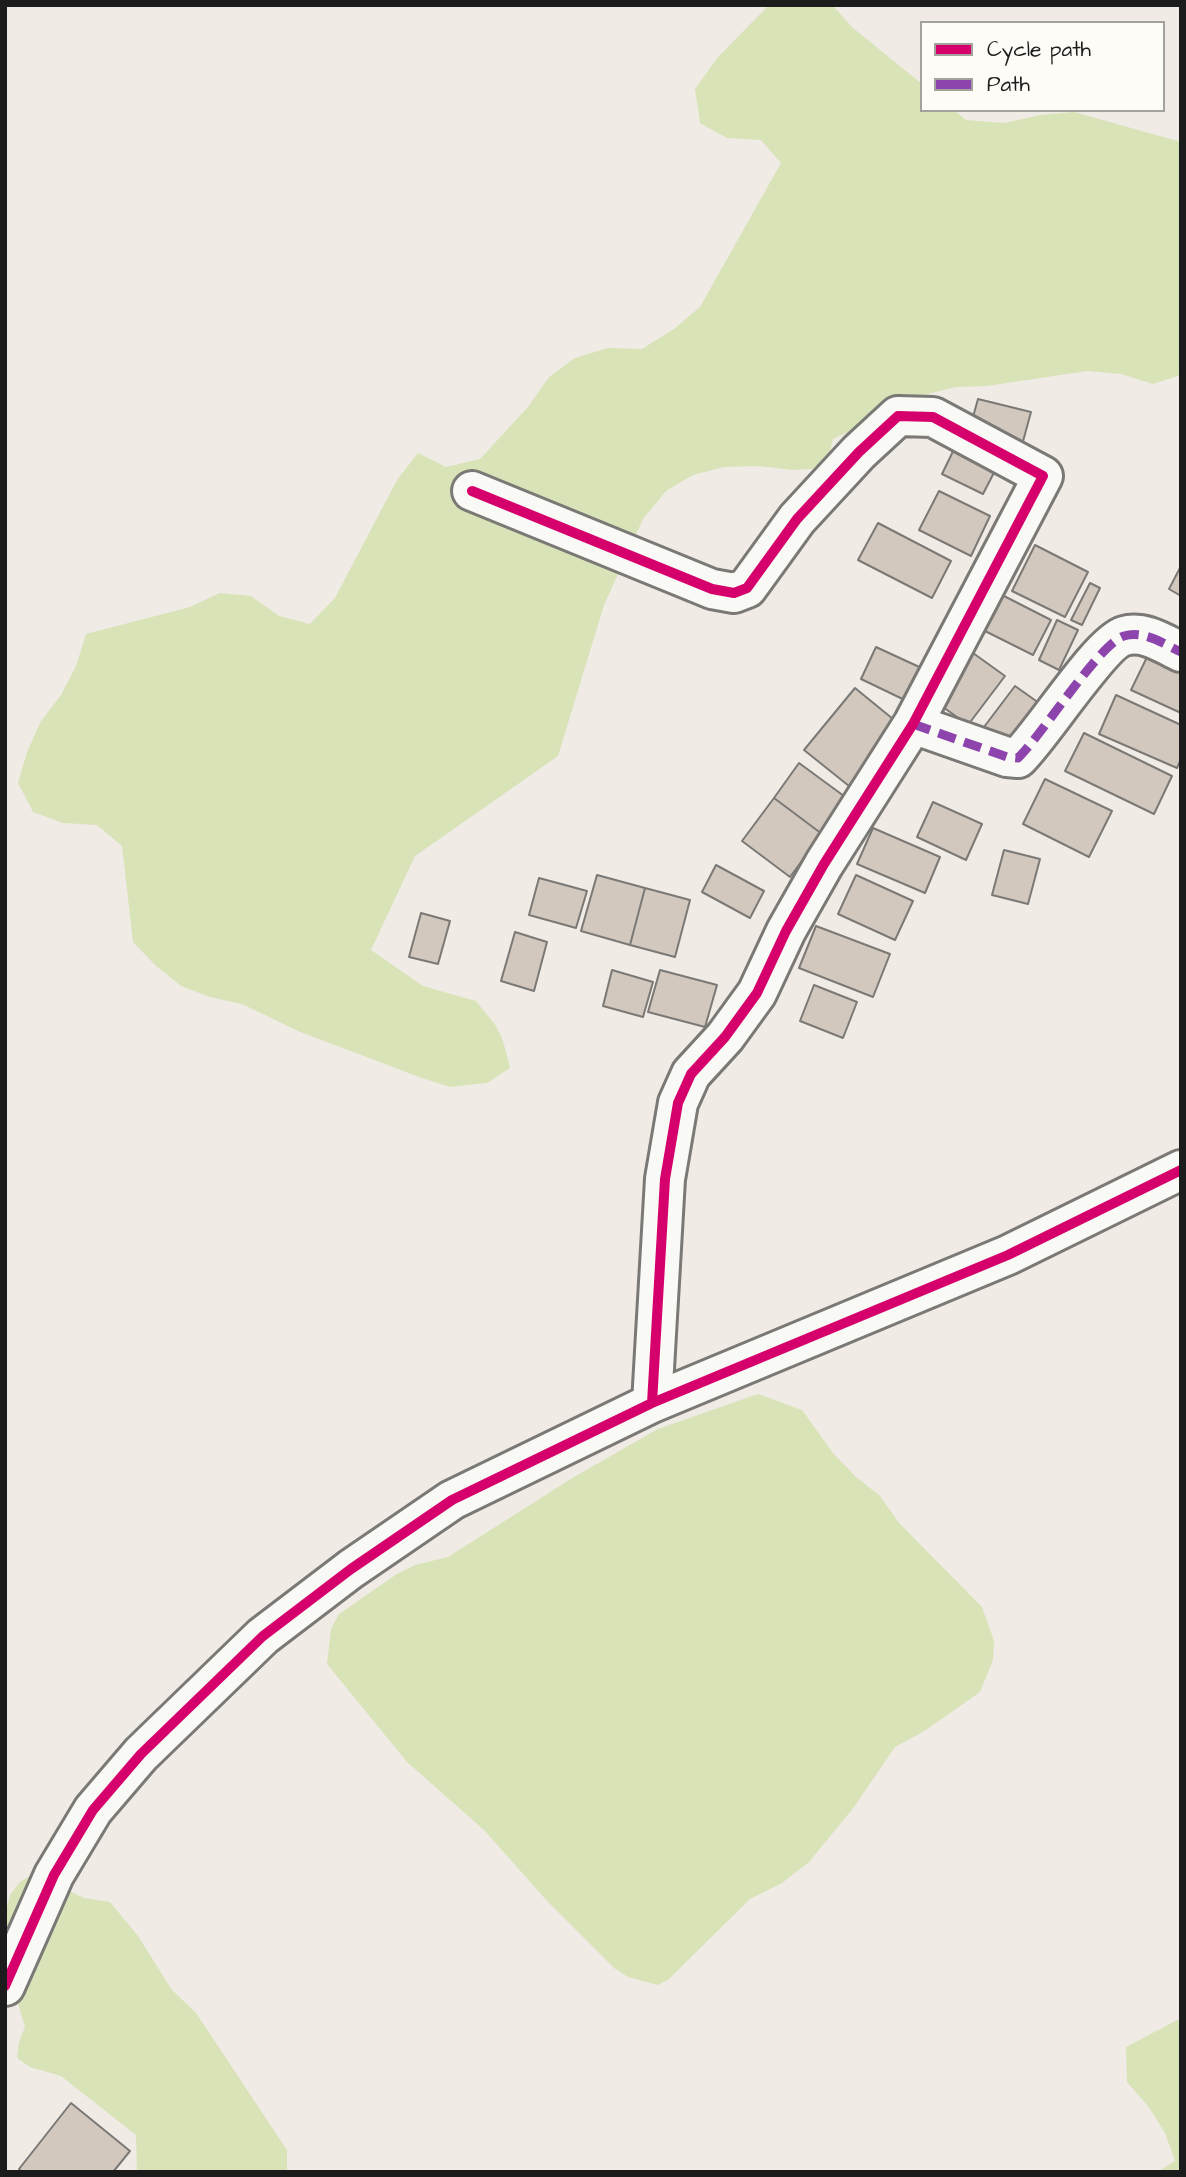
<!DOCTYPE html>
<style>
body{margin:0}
#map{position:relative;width:1186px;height:2177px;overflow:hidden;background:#f0ebe5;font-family:"Architects Daughter",sans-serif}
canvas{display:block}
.frame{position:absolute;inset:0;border:7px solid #1c1c1c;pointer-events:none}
.legend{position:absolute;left:920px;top:21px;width:245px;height:91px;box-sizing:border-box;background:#fdfcf7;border:2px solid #a3a29f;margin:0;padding:9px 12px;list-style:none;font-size:21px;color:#1c1c1c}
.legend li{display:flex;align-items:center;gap:14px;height:35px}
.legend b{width:35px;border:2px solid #a3a29f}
</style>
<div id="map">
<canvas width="1186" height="2177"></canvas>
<div class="frame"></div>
<ul class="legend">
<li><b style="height:9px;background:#d6006c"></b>Cycle path</li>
<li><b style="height:9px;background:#8e44ad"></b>Path</li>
</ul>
</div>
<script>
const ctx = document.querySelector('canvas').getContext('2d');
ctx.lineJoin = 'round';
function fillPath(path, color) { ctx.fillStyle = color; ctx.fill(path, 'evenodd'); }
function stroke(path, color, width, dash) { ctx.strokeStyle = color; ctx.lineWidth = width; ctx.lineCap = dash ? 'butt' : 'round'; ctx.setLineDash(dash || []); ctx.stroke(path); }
const green = new Path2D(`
 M773,5H832L853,28L922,84V110H954L966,120L1004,123L1041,115L1074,112L1181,142V375L1153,384L1121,374L1087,371L987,386L956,387L924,395L833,439L826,468L793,470L758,466L724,467L693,475L666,491L643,519L604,605L558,756L415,856L371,950L423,986L476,1001L496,1026L503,1041L510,1068L487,1083L450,1087L419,1077L298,1031L242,1004L210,997L181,986L155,965L133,942L122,846L97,825L63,823L33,812L18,783L27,752L41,721L61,695L76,666L86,634L190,607L220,593L251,596L279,616L310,624L335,598L397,480L418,453L446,467L480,459L528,407L549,377L575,358L608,348L642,349L674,329L700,307L781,163L761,140L727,138L700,123L695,89L718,57L767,7Z
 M758,1394L802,1410L833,1453L855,1476L880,1496L899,1523L982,1607L994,1641L993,1660L980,1692L926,1730L895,1747L854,1807L809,1862L782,1883L750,1899L669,1979L658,1985L628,1977L614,1968L548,1902L484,1830L407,1762L327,1664L331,1629L339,1614L397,1574L415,1565L448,1557L574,1477L658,1429Z
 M33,1874L84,1898L110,1902L138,1936L172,1990L196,2013L287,2150V2172H137L136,2135L61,2076L30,2067L17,2058L19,2042L25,2027L5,1960V1916L10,1895L20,1882Z
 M1181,2018V2172H1157L1175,2161L1165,2133L1148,2106L1127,2082L1126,2047Z`);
const building = new Path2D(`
 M978,399L1031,412L1022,445L969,431Z
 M959,439L1001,459L983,494L942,474Z
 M939,491L990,516L971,556L919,530Z
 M878,523L951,561L932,598L858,560Z
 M1035,545L1088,572L1065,617L1012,591Z
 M1181,566V596L1169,589Z
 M1090,583L1100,588L1082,625L1071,620Z
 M1002,595L1051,620L1033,655L985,631Z
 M1057,620L1078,630L1059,670L1039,660Z
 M876,647L928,671L913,704L861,679Z
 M973,653L1005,676L968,725L936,702Z
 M1149,653L1181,668V713L1131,690Z
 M1015,686L1039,703L1008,745L984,727Z
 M855,688L904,728L854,790L804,750Z
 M1116,695L1181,725V759L1177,768L1099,734Z
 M1084,733L1172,776L1154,814L1065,771Z
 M799,763L848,799L822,834L774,798Z
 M1045,779L1112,811L1089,857L1023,824Z
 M774,798L822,834L790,877L742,841Z
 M933,802L982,824L966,860L917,837Z
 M873,828L940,857L925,893L857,864Z
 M1004,850L1040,859L1028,904L992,895Z
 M716,865L764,891L750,918L702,892Z
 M597,875L645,888L630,945L581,931Z
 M856,875L913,901L895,940L838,914Z
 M539,878L587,891L576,928L529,915Z
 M645,888L690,900L675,957L630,945Z
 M421,913L450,921L438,964L409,957Z
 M816,926L890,954L873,997L799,968Z
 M515,932L547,942L534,991L501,981Z
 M612,970L653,982L643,1017L603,1006Z
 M660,970L717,985L705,1027L648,1012Z
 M814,985L857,1002L843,1038L800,1021Z
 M71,2103L130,2151L113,2172H22L19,2169Z`);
const minor = new Path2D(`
 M472,491L712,589L734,593L747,588L797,519L859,452L898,416L933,417L1043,476L913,724L824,864L786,931L757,993L725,1037L691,1074L678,1103L665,1179L652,1403
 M913,724L1007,757L1018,758C1042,735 1100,643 1124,636C1144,630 1164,644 1181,652
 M5,1986L54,1875L93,1810L141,1754L263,1636L351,1569L452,1500L652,1403L1008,1255L1181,1170`);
const quiet = new Path2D(`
 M913,724L1007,757L1018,758C1042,735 1100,643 1124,636C1144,630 1164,644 1181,652`);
const cycleway = new Path2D(`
 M472,491L712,589L734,593L747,588L797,519L859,452L898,416L933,417L1043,476L913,724L824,864L786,931L757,993L725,1037L691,1074L678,1103L665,1179L652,1403
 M5,1986L54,1875L93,1810L141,1754L263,1636L351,1569L452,1500L652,1403L1008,1255L1181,1170`);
fillPath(green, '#d8e3b8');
fillPath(building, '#d2c8be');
stroke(building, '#7b7976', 2);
stroke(minor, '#7b7976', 44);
stroke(minor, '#f9f9f6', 38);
stroke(quiet, '#8e44ad', 9, [18, 9]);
stroke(cycleway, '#d6006c', 10);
</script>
